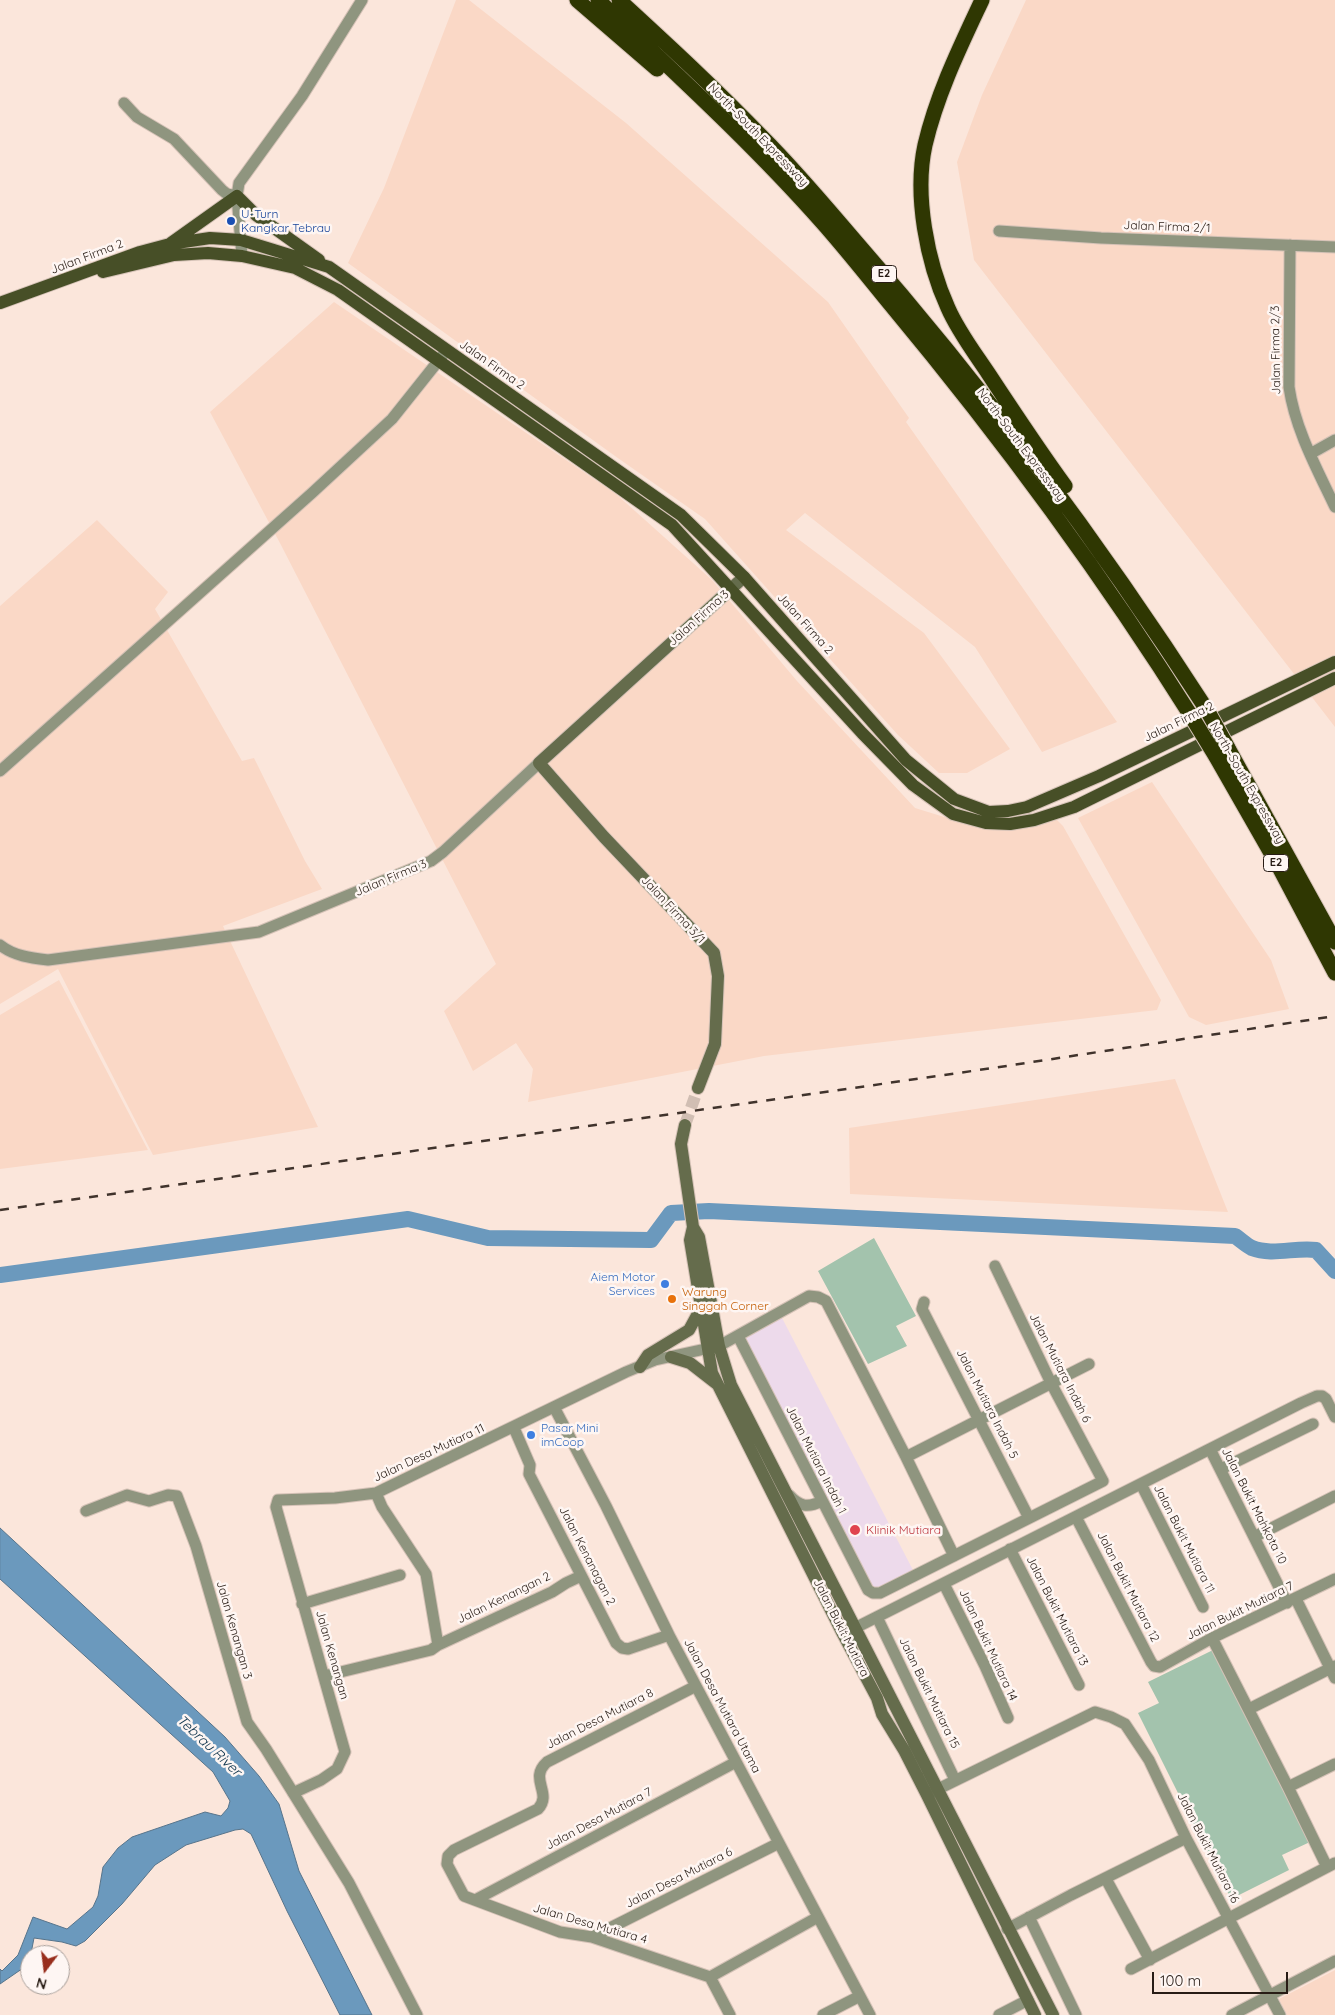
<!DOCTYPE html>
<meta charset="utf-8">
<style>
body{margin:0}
#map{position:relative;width:1335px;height:2015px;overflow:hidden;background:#fbe6db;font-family:Quicksand,sans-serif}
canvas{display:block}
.north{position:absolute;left:20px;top:1945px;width:50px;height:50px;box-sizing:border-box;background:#fef6f3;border:1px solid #a89f9a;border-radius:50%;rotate:195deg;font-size:14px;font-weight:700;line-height:20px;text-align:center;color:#281c15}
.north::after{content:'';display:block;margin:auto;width:18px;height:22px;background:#982e1d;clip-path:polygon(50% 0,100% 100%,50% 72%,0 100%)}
.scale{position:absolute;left:1152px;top:1972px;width:136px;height:22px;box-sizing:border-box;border:2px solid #281c15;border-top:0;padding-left:6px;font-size:15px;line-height:18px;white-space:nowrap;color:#281c15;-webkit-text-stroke:4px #fef6f3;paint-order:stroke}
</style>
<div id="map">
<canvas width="1335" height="2015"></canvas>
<div class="north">N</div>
<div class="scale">100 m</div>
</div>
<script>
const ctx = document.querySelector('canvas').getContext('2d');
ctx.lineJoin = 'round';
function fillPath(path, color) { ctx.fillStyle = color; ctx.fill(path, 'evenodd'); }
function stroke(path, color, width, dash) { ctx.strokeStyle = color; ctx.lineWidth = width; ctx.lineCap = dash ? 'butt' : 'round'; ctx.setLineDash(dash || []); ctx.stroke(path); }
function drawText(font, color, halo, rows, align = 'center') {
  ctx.font = font + ' Quicksand,sans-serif'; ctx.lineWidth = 5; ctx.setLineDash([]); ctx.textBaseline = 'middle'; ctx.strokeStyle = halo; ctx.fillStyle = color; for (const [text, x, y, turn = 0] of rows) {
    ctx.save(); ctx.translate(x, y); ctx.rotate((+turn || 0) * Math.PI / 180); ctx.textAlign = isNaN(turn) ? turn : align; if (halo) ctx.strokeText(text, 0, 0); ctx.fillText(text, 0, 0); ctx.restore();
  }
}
const commercial = new Path2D(`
 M781,1316L914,1572L870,1595L737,1341Z`);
const built = new Path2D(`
 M456,0H469L626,123L828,302L909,418L906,422L1117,722L1042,752L975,647L805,513L786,530L924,633L1010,749L967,773H939L898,735L705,519L615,456L348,263L384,188Z
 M1026,0H1335V727L974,260L957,162L982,95Z
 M334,302L616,494L712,580L797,681L915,808L980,828L1007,830L1057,820L1063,826L1161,1000L1157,1010L764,1056L528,1102L533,1069L516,1043L473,1071L444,1011L496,964L281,545L210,412Z
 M97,520L168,592L155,609L242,761L254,758L305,861L322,889L223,926L318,1127L153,1155L58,969L0,1004V606Z
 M1152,782L1271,960L1289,1009L1206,1025L1189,1017L1078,818Z
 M59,980L148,1150L0,1169V1015Z
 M1175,1079L1228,1212L850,1194L849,1128Z
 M1335,1970V2015H1287L1279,1999Z`);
const green = new Path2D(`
 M874,1238L916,1316L896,1326L907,1346L868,1364L818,1271Z
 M1213,1650L1310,1842L1282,1855L1289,1870L1231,1899L1138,1713L1159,1703L1148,1682Z`);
const water = new Path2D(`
 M0,1528L225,1737L259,1776L279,1804L299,1871L372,2015H340L287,1911L251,1834L243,1829L235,1830L186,1845L155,1865L122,1904L85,1941L76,1946L62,1942L34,1938L29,1964L0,1984V1969L2,1971L18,1955L33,1917L67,1929L93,1907L98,1896L103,1867L118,1848L132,1837L205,1812L221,1816L228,1808L230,1801L213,1772L0,1579Z`);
const river = new Path2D(`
 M0,1275L408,1219L488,1238L651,1240L671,1213L709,1211L1235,1236C1241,1240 1246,1245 1252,1248C1272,1256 1296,1247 1316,1250L1335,1271`);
const secondaryTunnel = new Path2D(`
 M685,1125L698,1088`);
const street = new Path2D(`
 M124,103L137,117L174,139L222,190L227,194L237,196
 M999,231L1101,238L1335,247
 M1290,245L1289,387C1295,429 1317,469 1335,507
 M242,256L237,196L239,183L302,96L362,0
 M1310,454L1335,440
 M0,771L312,493L392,419L447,350
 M0,945C14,956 31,958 48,960L259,932L431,861L443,852L539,763
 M924,1302L922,1309L1029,1518
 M738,1336L868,1590L873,1593H880L1103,1481L1051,1383L995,1266
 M554,1407L606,1506L669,1635L870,2015
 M514,1428L530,1465L529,1474L616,1643L622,1648L628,1649L669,1635
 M1210,1449L1287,1603
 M906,1457L1089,1364
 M1221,1469L1313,1424
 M1141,1484L1203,1607
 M376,1493L382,1507L426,1574L438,1645L552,1592L566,1583L581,1576
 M789,1495C800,1507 808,1508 822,1501
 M86,1511L127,1495L149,1501L168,1495L177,1496L196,1546L247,1722L266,1749L349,1883L417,2015
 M1076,1517L1151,1662L1154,1666L1160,1667L1212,1638L1335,1579
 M1254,1537L1335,1496
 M1010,1549L1079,1685
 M944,1584L985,1666L1008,1718
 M1296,1599L1335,1678
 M302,1604L400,1575
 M877,1617L955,1780
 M852,1636L855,1628L1301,1403L1317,1396H1322L1326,1399L1335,1417
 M1212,1638L1288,1787L1327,1867
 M324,1676L431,1650L438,1645
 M696,1686L547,1762C528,1779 553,1793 538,1809L454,1850L448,1856L447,1864L464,1896L560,1932L592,1937L710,1977L730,2015
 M1249,1709L1335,1666
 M1288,1787L1335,1764
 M293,1793L321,1780L337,1769L345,1752L276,1507L278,1500L335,1498L376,1493L626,1372L655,1360L719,1346L809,1296L818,1297L826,1301L906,1457L954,1556
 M930,1793L1095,1712L1111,1717L1125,1724L1149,1760L1186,1838L1280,2015
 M1106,1879L1150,1960
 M475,1900L736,1762
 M1029,1917L1076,2015
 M1007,1929L1071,1895L1186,1838
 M592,1937L779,1843
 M1131,1969L1335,1863
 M710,1977L818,1917
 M823,2015L860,1996
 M999,2015L1028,2000
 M1232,2015L1335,1961`);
const secondary = new Path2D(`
 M698,1088L715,1044L718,976L714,953L604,837L539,763L744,577
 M685,1125L681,1144L693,1227L699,1237L719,1346L731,1385L1053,2015
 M693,1227L690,1240L712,1373L843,1634L877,1698L882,1714L904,1750L927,1795L1035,2015
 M671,1357L690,1363L717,1384
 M640,1367L648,1355L689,1330L701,1308`);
const primary = new Path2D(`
 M171,243L237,196L256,215L319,260
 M103,272L174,255L208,253L242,256L295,268L338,290L672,525L862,733L913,785L953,814L986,823L1010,824L1034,820L1074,807L1335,678
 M0,303L140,252L170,244L210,238L241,240L329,267L681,515L744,577L906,760L954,799L989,812L1008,811L1027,807L1099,776L1335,662`);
const highway = new Path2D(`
 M577,0L657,69
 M598,0C674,72 752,143 822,222C846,249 868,277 891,305C1000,436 1102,574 1193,719
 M619,0C668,45 717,90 763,138C796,171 826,207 856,242C985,389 1101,546 1207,710
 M982,0C960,47 937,94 925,145C914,195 927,262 948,308C958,331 974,352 988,373C1013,411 1038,449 1065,486
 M1228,748L1335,942
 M1215,755L1279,867L1335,973`);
const rail = new Path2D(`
 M0,1210L993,1068L1335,1016`);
const highwayBridge = new Path2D(`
 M1207,710L1228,748
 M1193,719L1215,755`);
const markers = [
 [231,221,5,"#1a4fb4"],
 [665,1284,5,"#3f7fe0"],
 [672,1299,5,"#e8710a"],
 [531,1435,5,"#3f7fe0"],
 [855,1530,6,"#e0444e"]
];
const shields = [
 [884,274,25],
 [1276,863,25]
];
const shieldNames = [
 ["E2",884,274],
 ["E2",1276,863]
];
const streetNames = [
 ["North–South Expressway",758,135,46],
 ["Jalan Firma 2/1",1167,227,2],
 ["Jalan Firma 2",87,257,-21],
 ["Jalan Firma 2/3",1276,350,-91],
 ["Jalan Firma 2",492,365,35],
 ["North–South Expressway",1021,445,53],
 ["Jalan Firma 3",699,618,-42],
 ["Jalan Firma 2",805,624,48],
 ["Jalan Firma 2",1179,722,-26],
 ["North–South Expressway",1247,783,60],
 ["Jalan Firma 3",391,878,-23],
 ["Jalan Firma 3/1",673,910,47],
 ["Jalan Mutiara Indah 6",1060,1368,63],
 ["Jalan Mutiara Indah 5",987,1404,63],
 ["Jalan Desa Mutiara 11",429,1453,-25],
 ["Jalan Mutiara Indah 1",816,1460,63],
 ["Jalan Bukit Mahkota 10",1254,1506,63],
 ["Jalan Bukit Mutiara 11",1184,1539,63],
 ["Jalan Kenanagan 2",587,1556,63],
 ["Jalan Bukit Mutiara 12",1128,1587,63],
 ["Jalan Kenangan 2",504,1598,-26],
 ["Jalan Bukit Mutiara 13",1057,1611,63],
 ["Jalan Bukit Mutiara 7",1240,1611,-26],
 ["Jalan Bukit Mutiara",841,1628,63],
 ["Jalan Kenangan 3",234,1630,74],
 ["Jalan Bukit Mutiara 14",988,1645,65],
 ["Jalan Kenangan",332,1655,74],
 ["Jalan Bukit Mutiara 15",929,1693,64],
 ["Jalan Desa Mutiara Utama",722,1706,62],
 ["Jalan Desa Mutiara 8",600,1719,-27],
 ["Jalan Desa Mutiara 7",599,1819,-28],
 ["Jalan Bukit Mutiara 16",1208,1848,63],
 ["Jalan Desa Mutiara 6",679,1878,-27],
 ["Jalan Desa Mutiara 4",590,1924,16]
];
const transitNames = [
 ["U-Turn",241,214],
 ["Kangkar Tebrau",241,228]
];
const shopNames = [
 ["Aiem Motor",655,1277],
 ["Services",655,1291],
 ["Pasar Mini",541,1428,"left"],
 ["imCoop",541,1442,"left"]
];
const foodNames = [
 ["Warung",682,1292],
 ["Singgah Corner",682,1306]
];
const healthNames = [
 ["Klinik Mutiara",866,1530]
];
const waterNames = [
 ["Tebrau River",209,1746,43]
];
fillPath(commercial, '#eddaeb');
fillPath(built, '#fad8c6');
fillPath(green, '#a3c3ad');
fillPath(water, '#6b99bd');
stroke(water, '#57748b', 1);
stroke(river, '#6b99bd', 16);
stroke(secondaryTunnel, '#d1beb3', 12, [12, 6]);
stroke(street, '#d5c2b7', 13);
stroke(secondary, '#d5c2b7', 14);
stroke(primary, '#d5c2b7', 14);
stroke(highway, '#d5c2b7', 17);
stroke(street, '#8f957f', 11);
stroke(secondary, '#656c4c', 12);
stroke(primary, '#474f27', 12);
stroke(highway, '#2f3702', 15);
stroke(rail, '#40332c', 2.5, [9, 9]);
stroke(highwayBridge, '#d5c2b7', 17, []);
stroke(highwayBridge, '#2f3702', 15);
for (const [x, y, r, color] of markers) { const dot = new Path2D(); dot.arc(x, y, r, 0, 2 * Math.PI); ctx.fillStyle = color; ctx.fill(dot); stroke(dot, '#fef6f3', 2); }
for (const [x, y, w] of shields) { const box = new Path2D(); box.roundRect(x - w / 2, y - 8.5, w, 17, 4); ctx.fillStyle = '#fef6f3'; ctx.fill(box); stroke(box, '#281c15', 1); }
drawText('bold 11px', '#281c15', null, shieldNames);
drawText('12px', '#281c15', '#fef6f3', streetNames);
drawText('12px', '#164399', '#fef6f3', transitNames, 'left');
drawText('12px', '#366cbe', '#fef6f3', shopNames, 'right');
drawText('12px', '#c56008', '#fef6f3', foodNames, 'left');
drawText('12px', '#be3a42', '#fef6f3', healthNames, 'left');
drawText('italic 14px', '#0d334c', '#fef6f3', waterNames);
</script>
